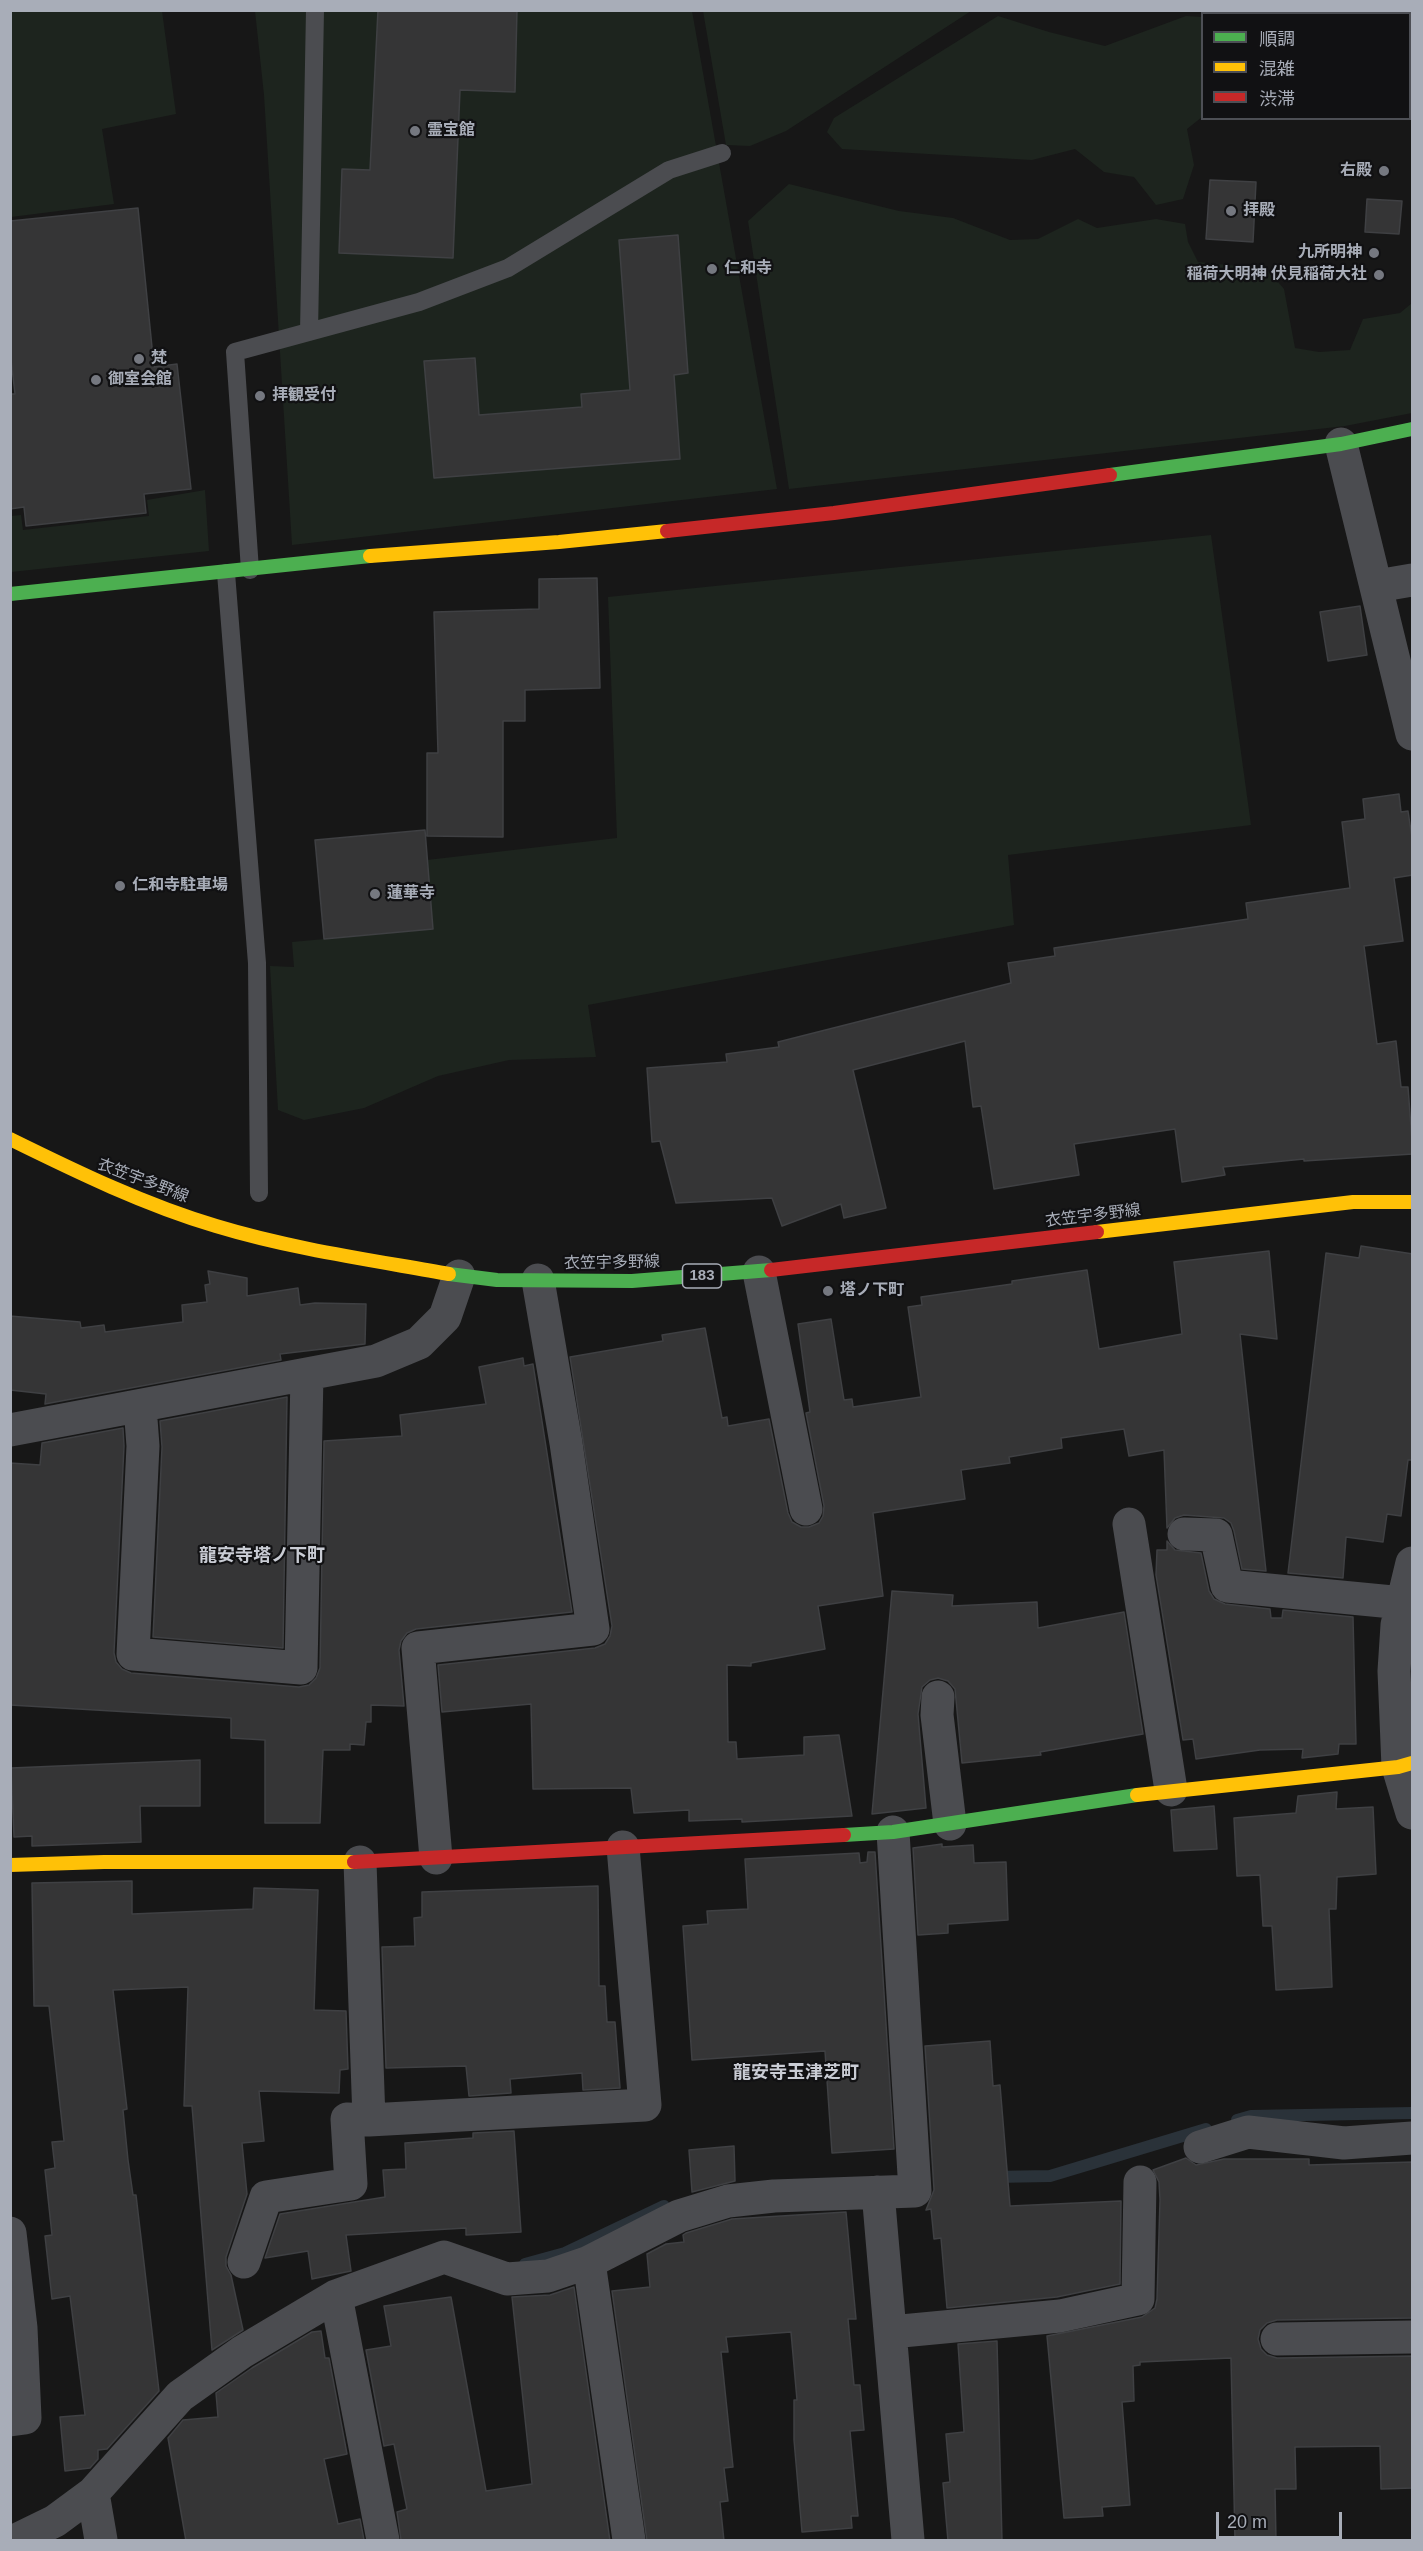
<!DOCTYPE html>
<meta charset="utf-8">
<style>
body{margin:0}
#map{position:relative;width:1423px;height:2551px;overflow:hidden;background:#171717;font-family:Arial,"Noto Sans JP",sans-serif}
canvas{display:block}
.frame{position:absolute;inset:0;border:12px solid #a8adb8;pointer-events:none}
.legend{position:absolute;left:1201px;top:12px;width:210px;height:108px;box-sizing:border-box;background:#111113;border:2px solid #4d4f55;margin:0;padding:8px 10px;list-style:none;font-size:18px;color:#a8adb8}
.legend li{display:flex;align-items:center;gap:12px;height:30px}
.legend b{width:30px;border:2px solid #4d4f55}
.scale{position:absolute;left:1216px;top:2512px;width:126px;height:27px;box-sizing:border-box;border:3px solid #a8adb8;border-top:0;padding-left:8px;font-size:18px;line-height:21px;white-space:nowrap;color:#a8adb8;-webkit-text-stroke:4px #111113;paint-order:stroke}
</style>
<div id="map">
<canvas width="1423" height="2551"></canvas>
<div class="frame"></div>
<ul class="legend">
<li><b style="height:8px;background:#4caf50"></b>順調</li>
<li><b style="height:8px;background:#ffc107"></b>混雑</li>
<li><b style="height:8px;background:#c62828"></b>渋滞</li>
</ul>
<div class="scale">20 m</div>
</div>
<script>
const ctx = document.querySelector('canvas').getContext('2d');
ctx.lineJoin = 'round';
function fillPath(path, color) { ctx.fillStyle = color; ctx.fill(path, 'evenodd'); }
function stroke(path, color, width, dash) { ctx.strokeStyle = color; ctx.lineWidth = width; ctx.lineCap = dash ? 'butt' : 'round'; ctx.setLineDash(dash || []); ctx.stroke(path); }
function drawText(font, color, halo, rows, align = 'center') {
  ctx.font = font + ' Arial,"Noto Sans JP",sans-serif'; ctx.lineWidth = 4.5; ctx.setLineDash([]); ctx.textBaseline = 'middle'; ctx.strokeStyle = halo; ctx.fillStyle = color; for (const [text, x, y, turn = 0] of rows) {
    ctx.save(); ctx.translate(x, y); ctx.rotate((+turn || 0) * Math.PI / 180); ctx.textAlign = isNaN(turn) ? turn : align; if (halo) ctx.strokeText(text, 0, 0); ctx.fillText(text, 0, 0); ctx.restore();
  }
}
const green = new Path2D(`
 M10,11H162L176,114L102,129L114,204L11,217Z
 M255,11H692L777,489L292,545L264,95Z
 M703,11H971L786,131L750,146L726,145Z
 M998,16L1049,32L1105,46L1186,16L1202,17V117L1187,129L1194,165L1183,199L1156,205L1134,177L1104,172L1075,149L1032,160L842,149L827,132L834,118Z
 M1410,23H1412V116L1410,115Z
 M789,184L899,211L953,218L1010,240L1038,239L1078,219L1097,228L1156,219L1185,224L1188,242L1198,262L1267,269L1284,289L1295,348L1319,352L1350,350L1363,319L1400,313L1412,303V413L1345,426L789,489L748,221Z
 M205,490L209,551L11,572V516L21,515L23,530L149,516L147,500Z
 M1211,535L1251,825L1008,855L1014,925L588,1005L596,1057L509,1060L438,1076L364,1108L304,1120L278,1110L270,966L294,967L292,942L433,929L427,860L617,838L608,597Z`);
const stream = new Path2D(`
 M1237,2120L1251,2116L1412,2113
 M993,2177L1050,2176L1206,2129
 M525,2264L565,2253L664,2206`);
const building = new Path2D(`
 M378,10H517L515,92L460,90L453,258L339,253L342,169L370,170Z
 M1210,180L1256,182L1253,242L1206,239Z
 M1367,199L1402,201L1399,234L1365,232Z
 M138,208L154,367L177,364L191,489L144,494L146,513L26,526L24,507L10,509V394H15L10,351V221Z
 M678,235L688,373L674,375L680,459L434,478L424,361L475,358L479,415L582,407L581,394L630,390L619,240Z
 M597,578L600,688L525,690V721H503V837L427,836V753H438L434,612L539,609V579Z
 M1360,606L1367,655L1328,661L1320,612Z
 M1399,794L1401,812L1408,811L1413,844V875L1394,878L1403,941L1364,946L1377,1044L1396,1041L1401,1087H1408L1413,1154L1304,1161V1159L1223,1167L1225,1175L1182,1182L1175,1129L1074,1144L1079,1175L994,1189L981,1106L973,1107L965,1041L853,1070L886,1208L844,1218L841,1204L782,1226L772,1198L676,1203L660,1141L652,1142L647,1068L727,1062L726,1054L779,1047L778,1042L1011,983L1008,963L1055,956L1054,948L1248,919L1246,903L1350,888L1342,822L1365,819L1363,799Z
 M425,830L433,929L324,939L315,840Z
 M1361,1246L1413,1254V1460H1408L1401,1516L1387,1514L1383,1542L1346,1537L1343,1578L1288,1573L1326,1253L1359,1258Z
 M1269,1251L1277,1339L1240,1334L1266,1571L1242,1569L1234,1531L1231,1523L1224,1518L1184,1515L1175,1518L1167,1528L1164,1450L1129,1456L1124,1429L1061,1438L1062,1448L1009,1457L1010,1463L961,1470L965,1499L873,1513L883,1596L818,1606L825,1649L751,1663V1666L727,1665L728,1742H736L737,1759L804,1755V1737L839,1735L852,1816L742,1822V1819L689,1821V1810L634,1813L631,1788L533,1789L531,1704L442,1712L438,1665L595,1648L605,1644L610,1636L612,1626L570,1357L663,1341L662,1335L705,1328L722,1418L727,1417L728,1426L769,1419L788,1513L792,1522L801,1527H809L819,1523L823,1516L824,1506L806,1413L810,1412L798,1324L831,1319L844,1400L852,1399L853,1407L921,1397L908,1307L922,1305L921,1297L1012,1284V1281L1087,1270L1099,1349L1182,1334L1174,1262Z
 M208,1271L247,1278V1296L298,1288L300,1305L315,1303L366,1304L365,1344L280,1354L281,1360L45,1404L46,1394L10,1390V1316L80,1322L81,1328L104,1325L105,1332L183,1322L182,1305L207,1302L205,1285L210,1284Z
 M523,1358L524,1366L533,1364L572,1612L416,1629L407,1633L401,1641L399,1650L404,1706L371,1705V1722H366L364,1745L350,1744V1750H323L320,1823H265V1740L231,1738V1718L10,1705V1463L40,1465L42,1443L123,1428L124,1446L114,1653L116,1662L122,1669L131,1673L299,1687L309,1685L316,1678L320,1668L324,1441L402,1436L400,1415L486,1404L479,1367Z
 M287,1397L283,1648L153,1637L162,1447L160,1421Z
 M1167,1541L1175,1550L1201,1553L1209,1591L1214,1599L1225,1604L1270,1609L1271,1618H1282L1283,1610L1353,1617L1356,1744H1339L1338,1754L1302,1758L1303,1749L1260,1750L1196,1759L1193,1739L1183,1740L1156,1575L1157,1550H1167Z
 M892,1591L953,1595L952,1606L1037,1602L1038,1628L1124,1612L1143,1734L1040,1752L1041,1755L962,1763L955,1689L948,1681L938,1678L930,1680L922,1687L918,1714L926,1808L872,1814Z
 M200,1760V1806H140L141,1842L32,1846V1836L14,1837L11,1768Z
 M1337,1792L1336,1809L1373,1807L1376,1874L1337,1877L1336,1909H1329L1332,1987L1276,1990L1272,1926H1263L1260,1875L1237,1876L1234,1818L1296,1813L1298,1796Z
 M1214,1806L1217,1849L1174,1851L1171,1810Z
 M942,1844V1847L973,1845L974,1863L1006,1862L1008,1920L948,1924V1933L918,1935L913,1848Z
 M868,1852H875L894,2149L832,2153L825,2051L692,2060L683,1926L708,1924L707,1911L748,1909L745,1859L859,1853L860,1863L867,1862Z
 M132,1881V1914L253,1909L254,1888L318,1890L314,2010L346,2011L348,2069L340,2070L339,2093L259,2091L264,2141L242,2143L247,2194L226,2257V2266L231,2275L243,2330L212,2350L192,2106H184L188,1987L113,1990L127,2109L123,2110L128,2160L133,2195H136L159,2391L107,2449L98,2450V2459L90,2468L65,2471L60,2417L85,2415L70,2296L52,2299L45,2236L52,2235L45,2170L55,2168L52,2142L64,2141L49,2006H34L32,1883Z
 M598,1886L599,1986H605L607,2022H615L620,2088L583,2090L582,2073L510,2079L511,2093L469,2096L466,2066L386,2068L382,1947L415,1946L414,1918L422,1917V1892Z
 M990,2041L993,2086L1000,2085L1010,2206L1121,2201L1120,2284L1057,2297L947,2308L941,2238L934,2239L931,2209L926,2210L934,2190L925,2046Z
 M514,2131L521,2232L466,2235V2228L346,2235L351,2271L312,2279L308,2251L265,2258L280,2214L385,2197L383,2170L406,2169L405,2143L473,2138V2133Z
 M734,2146L735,2181L692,2192L689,2150Z
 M1186,2158L1196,2165L1224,2159H1309V2165L1413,2162V2318L1277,2320L1267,2323L1260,2330L1258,2339L1261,2349L1267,2355L1277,2358L1413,2356V2488L1381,2489L1380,2446L1295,2447L1296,2489H1275L1276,2541H1235L1231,2358L1140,2362V2365L1133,2366L1134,2401L1122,2402L1130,2505L1102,2507L1103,2516L1064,2518L1047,2336L1142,2317L1155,2308L1157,2299L1160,2200L1159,2182L1153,2170Z
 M846,2212L856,2319H848L854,2385H860L864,2430L850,2431L858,2516H851L852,2528L802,2532L794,2440V2400H797L791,2332L726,2337L728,2352H721L733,2467L724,2468L728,2501L720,2502L724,2541H647L612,2291L650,2287L647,2254L666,2244L684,2242L683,2235L686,2233L732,2219Z
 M574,2287L610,2541L401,2540L397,2512L407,2509L394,2444L384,2446L366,2350L391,2346L384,2306L451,2297L486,2491L532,2484L512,2297L550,2295Z
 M321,2331L325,2358H329L347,2454L324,2459L338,2524L360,2519L364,2540L186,2541L168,2438L183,2420L218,2417L216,2393L252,2368L312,2332Z
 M997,2341L1002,2541H948L943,2483L950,2482L946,2434L964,2432L958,2344Z`);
const lane = new Path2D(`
 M309,332L315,10
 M250,570L235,352L419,302L508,268L669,170L722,153
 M226,573L257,963L259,1193`);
const street = new Path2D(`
 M1341,444L1412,734
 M1377,586L1412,580
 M759,1272L806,1509
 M140,1406L143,1446L133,1654L301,1668L307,1375
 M10,1430L376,1361L419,1343L445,1317L459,1276
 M1129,1524L1171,1790
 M1184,1534L1216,1535L1227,1586L1403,1603
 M1412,1563L1397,1625L1394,1671L1398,1767L1412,1813
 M938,1697L937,1715L950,1824
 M436,1858L418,1648L593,1629L566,1443L538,1280
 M360,1862L369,2120L645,2105L623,1847
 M1200,2147L1248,2132L1344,2143L1412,2138
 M878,2192L908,2540
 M10,2233L21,2328L25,2418L10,2420
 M244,2262L266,2197L351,2184L347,2119L369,2120
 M589,2262L629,2540
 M336,2296L383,2540
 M891,2332L1060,2316L1138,2299L1140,2182
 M1277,2339L1412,2337
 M93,2493L101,2540
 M16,2540L55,2521L93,2493L180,2396L242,2352L336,2296L444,2257L507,2279L548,2276L589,2262L679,2216L728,2201L774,2196L915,2191L893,1832`);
const fast = new Path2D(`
 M1110,475L1341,444L1412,429
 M10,594L370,556
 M449,1274L497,1280L632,1281L771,1270
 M844,1835L893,1832L1137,1795`);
const slow = new Path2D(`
 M370,556L559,542L667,531
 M10,1139C77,1172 145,1205 216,1226C292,1249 371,1260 449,1274
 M1097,1232L1353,1202H1412
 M1137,1795L1398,1767L1412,1763
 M10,1865L104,1862H354`);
const jam = new Path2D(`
 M667,531L834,513L1110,475
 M771,1270L1097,1232
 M354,1862L844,1835`);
const markers = [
 [415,131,6,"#757880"],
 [1384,171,6,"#757880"],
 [1231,211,6,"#757880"],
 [1374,253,6,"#757880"],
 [712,269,6,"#757880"],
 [1379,275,6,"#757880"],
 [139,359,6,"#757880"],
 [96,380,6,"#757880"],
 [260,396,6,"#757880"],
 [120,886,6,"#757880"],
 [375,894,6,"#757880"],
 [828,1291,6,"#757880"]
];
const shields = [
 [702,1276,39]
];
const shieldNames = [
 ["183",702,1276]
];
const poiNames = [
 ["霊宝館",427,131],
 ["右殿",1372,171,"right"],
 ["拝殿",1243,211],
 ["九所明神",1362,253,"right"],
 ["仁和寺",724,269],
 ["稲荷大明神 伏見稲荷大社",1367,275,"right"],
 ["梵",151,359],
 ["御室会館",108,380],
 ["拝観受付",272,396],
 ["仁和寺駐車場",132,886],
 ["蓮華寺",387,894],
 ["塔ノ下町",840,1291]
];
const streetNames = [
 ["衣笠宇多野線",143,1181,21],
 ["衣笠宇多野線",1093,1216,-7],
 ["衣笠宇多野線",612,1263,-1]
];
const neighbourhoodNames = [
 ["龍安寺塔ノ下町",262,1556],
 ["龍安寺玉津芝町",796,2073]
];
fillPath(green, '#1d241e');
stroke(stream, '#2a3239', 12);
fillPath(building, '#353536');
stroke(building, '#3f4043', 1.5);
stroke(lane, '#4b4c50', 18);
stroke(street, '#4b4c50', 33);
stroke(fast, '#4caf50', 14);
stroke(slow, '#ffc107', 14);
stroke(jam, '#c62828', 14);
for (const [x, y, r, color] of markers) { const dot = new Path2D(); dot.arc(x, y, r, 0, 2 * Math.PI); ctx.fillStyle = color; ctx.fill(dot); stroke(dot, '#111113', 2); }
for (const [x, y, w] of shields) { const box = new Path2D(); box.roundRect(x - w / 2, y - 12, w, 24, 4.5); ctx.fillStyle = '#111113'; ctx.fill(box); stroke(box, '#a8adb8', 1.5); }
drawText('bold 15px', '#a8adb8', null, shieldNames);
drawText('bold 16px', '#a8adb8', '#111113', poiNames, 'left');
drawText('16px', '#a8adb8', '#111113', streetNames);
drawText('bold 18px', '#c9ccd4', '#111113', neighbourhoodNames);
</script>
